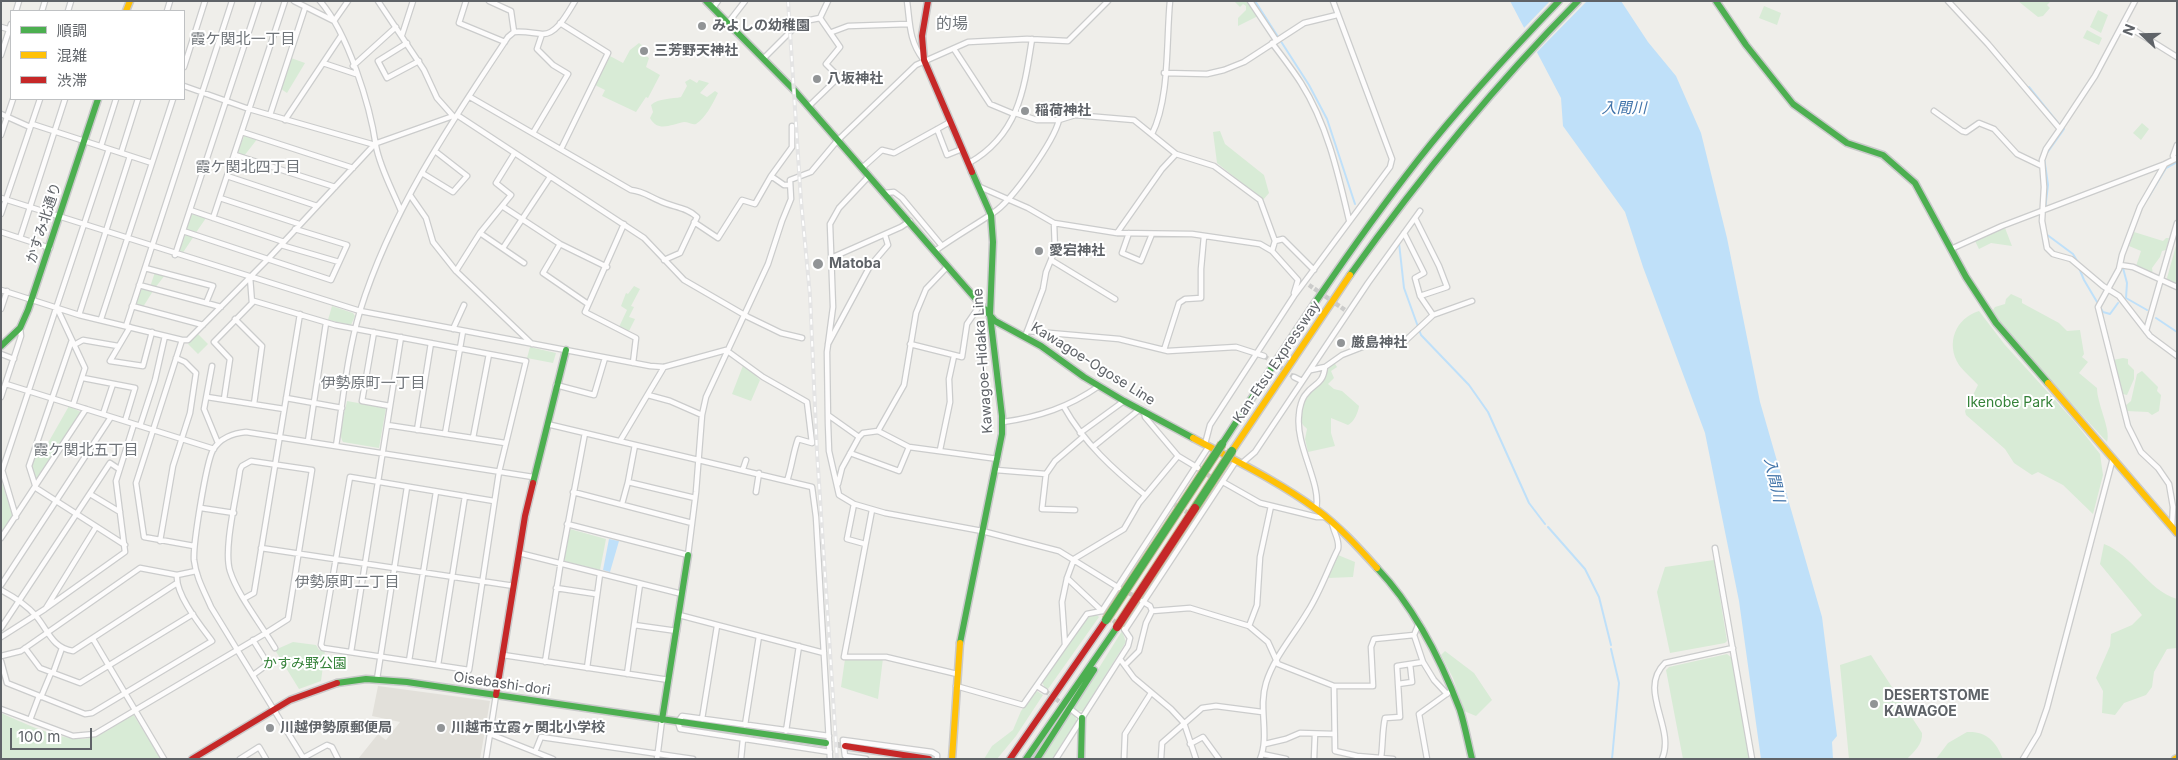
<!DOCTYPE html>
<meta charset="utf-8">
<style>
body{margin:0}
#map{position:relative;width:2178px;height:760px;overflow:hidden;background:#efeeea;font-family:Inter,"Noto Sans JP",sans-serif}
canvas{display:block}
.frame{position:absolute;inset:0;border:2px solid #5f6368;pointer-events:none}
.legend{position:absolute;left:10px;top:10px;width:175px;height:90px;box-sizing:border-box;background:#fff;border:1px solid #bfc1c3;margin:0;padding:6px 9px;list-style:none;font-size:15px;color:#5f6368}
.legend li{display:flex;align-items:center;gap:10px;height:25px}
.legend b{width:25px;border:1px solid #bfc1c3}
.north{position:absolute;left:2118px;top:10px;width:50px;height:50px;-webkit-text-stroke:4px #fff;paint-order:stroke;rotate:291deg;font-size:14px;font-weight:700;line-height:20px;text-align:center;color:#5f6368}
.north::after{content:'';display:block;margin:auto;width:18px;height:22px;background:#5f6368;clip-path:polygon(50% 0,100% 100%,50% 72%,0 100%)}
.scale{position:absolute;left:10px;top:728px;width:82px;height:22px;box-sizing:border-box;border:2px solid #5f6368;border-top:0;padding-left:6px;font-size:15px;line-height:18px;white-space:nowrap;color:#5f6368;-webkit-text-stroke:4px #fff;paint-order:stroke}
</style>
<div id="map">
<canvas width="2178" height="760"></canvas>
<div class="frame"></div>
<ul class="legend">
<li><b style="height:6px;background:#4caf50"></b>順調</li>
<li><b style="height:6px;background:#ffc107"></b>混雑</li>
<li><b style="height:6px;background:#c62828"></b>渋滞</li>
</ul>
<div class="north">N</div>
<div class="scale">100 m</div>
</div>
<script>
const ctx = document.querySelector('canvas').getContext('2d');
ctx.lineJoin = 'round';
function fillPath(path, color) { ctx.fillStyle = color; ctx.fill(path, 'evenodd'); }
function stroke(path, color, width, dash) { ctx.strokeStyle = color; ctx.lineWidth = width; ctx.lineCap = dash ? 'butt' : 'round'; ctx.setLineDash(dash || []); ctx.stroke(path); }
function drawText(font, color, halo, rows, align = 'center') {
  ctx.font = font + ' Inter,"Noto Sans JP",sans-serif'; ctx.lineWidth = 4; ctx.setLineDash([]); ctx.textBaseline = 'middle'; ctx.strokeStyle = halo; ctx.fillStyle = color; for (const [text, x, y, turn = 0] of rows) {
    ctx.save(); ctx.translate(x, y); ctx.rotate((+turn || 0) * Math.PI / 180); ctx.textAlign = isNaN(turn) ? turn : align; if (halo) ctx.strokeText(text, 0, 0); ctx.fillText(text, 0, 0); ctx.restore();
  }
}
const education = new Path2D(`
 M378,686L490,701L480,759H358L378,734L386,740L400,722L372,716Z`);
const green = new Path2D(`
 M1234,1H1248L1258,16L1238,26V18L1246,10V6L1243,4L1240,7Z
 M2018,1H2051L2047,5L2050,8L2043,16L2038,17Z
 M1764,6L1781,13L1777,25L1759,18Z
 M2098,10L2108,15L2101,33L2090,27Z
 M2087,30L2102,38L2099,45L2083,38Z
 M639,43L643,46L640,52L649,58L646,67L660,75L648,98L646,97L636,112L602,96L605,90L595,85L610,56L623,63L630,50Z
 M291,58L305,63L287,93L281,89Z
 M690,79L697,83L699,80L709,83L700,93L707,97L715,91L718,93C712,105 706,117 696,124C691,125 689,122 684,122C672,124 658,133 650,118L653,112L651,105C658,98 673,99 681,97L687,86L685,82Z
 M2142,123L2149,129L2141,140L2133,133Z
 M1220,131L1225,144L1264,175L1269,193L1263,200L1217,163L1213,132Z
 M245,134L258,138L244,156L237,152Z
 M191,214L206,218L195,234L186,229Z
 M2005,228L2012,246L1991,243L1979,249L1975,241Z
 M2134,232L2163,241L2166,238H2169L2166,250L2162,251L2160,257L2152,268L2153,275L2136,266L2141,251L2129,246Z
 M186,234L194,236L182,254L178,252Z
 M2177,242V286L2168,282L2167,278Z
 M155,272L165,275L155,288L150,287Z
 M634,286L640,289L631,306L634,307L629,317L635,319L629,331L619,327L627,310L621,306L626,293L628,294Z
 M142,288L153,291L143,307L135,303Z
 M2011,294L2022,299V303L2059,323L2067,331L2080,330L2084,354L2082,357L2088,362L2079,373L2097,388C2097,404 2111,429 2107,442L2027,356L1995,317L1993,310L1995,307L2005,304L2006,299Z
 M332,306L353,313L355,316L351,325L328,320Z
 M1979,311L2005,345L2074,421L2100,454L2103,475L2093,514L2063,485L2038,472L2032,475L2014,463L2005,449L1966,415L1965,411L1978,385C1972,378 1964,372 1959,365C1945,343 1956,318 1979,311Z
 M198,334L208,344L198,354L188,344Z
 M530,347L556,353L553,363L527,358Z
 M2123,358L2128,359V364L2134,370V379L2127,395L2123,394L2113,360Z
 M1334,362L1337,367L1331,371L1334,378L1328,384L1334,389L1342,391L1359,406C1358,413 1354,422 1348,425L1331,418V433L1335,446L1308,452L1305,439L1307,429C1306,427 1303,426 1302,423C1298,417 1303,402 1306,396C1314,383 1323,388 1326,367Z
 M744,363L760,380L751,401L732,394Z
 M2142,371L2158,387L2157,391L2161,395L2159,411L2152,415L2148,412L2126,411L2125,406L2131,401L2137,374Z
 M347,401L386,408L379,448L343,442C337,432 345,412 347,401Z
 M69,406L81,412L37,480H35L31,467L39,449L44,450Z
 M1,480L13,516L1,533Z
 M570,529L606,539L600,570L564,561Z
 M2104,544C2133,555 2147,590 2177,599V648L2167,649L2154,672L2152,687L2146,695L2124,703L2115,715L2102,713L2103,691L2096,678L2110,646L2111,634L2132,625L2142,615L2100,564Z
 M1338,555L1355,562L1353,577L1328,578Z
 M1714,560L1727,641L1725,643L1670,653L1657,592L1665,567Z
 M1089,615L1096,614L1099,617L1048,689L1045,688L1042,682Z
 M1122,631L1126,642L1083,711H1078L1075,716L1077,721L1075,725L1053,759H1042Z
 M293,642L316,645L319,650L325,651L321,681L299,689L275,650Z
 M1445,651L1474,673L1492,700L1476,716L1464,711L1453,678L1441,655Z
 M1727,654L1732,658L1750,759H1683L1666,670L1669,667Z
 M1871,655L1922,733C1923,744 1914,752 1907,759H1849L1840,665Z
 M883,658L878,699L841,687L845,659Z
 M1037,691L1043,695L1016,736L997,759H984L992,746L1013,730L1021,711Z
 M1,713C21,722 68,744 89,738C105,735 119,722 133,714L161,759H1Z
 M1967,732C1986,731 1996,741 2003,759H1936L1948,743Z`);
const water = new Path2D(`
 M1510,1H1621L1648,42L1676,76L1701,133L1727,238L1760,402L1822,617L1837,736L1832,742L1833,759H1761L1739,601L1705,433L1643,267L1625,212L1563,126L1561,98Z
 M609,539L619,541L610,572L603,570Z`);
const pier = new Path2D(`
 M1550,1H1587L1536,53L1523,29Z`);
const stream = new Path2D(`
 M1255,1L1309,85L1327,119L1355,204
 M2029,87L2058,123
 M2047,153L2064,129
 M2044,157L2048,185L2045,210
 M2148,198L2166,168L2177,162
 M2046,234L2073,254L2079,264
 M1399,243L1404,288L1421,335L1469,385L1488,412L1529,503L1545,524
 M2079,268L2084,280L2103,312L2110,314L2118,303
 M2123,268L2127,283L2126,298L2147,310
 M2156,318L2177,332
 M1548,527L1585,569L1599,597L1611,645
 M1611,649L1619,683L1612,759`);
const streetTunnel = new Path2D(`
 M1309,285L1345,310
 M1264,356L1294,377
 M1202,471L1220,483
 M1174,504L1196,518
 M1123,590L1138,598
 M1103,612L1119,625
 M1045,691L1064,705`);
const secondaryTunnel = new Path2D(`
 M826,743L845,746`);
const street = new Path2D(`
 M294,1L334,21
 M320,1C348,33 370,105 376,146C380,168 393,191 401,211
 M378,1L424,70L437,98L453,116
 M466,1L459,23L505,42
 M489,1L511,11L514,32
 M907,1C910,23 909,41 923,59
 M1250,1L1276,40
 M1948,1L1988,44L2060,129L2046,149L2042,160L2044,187L2042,221L2047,248L2053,254L2071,259L2103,286L2119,296L2150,336L2177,356
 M713,8L718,1
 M16,11L19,1
 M42,11L45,1
 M68,11L71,1
 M167,11L170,1
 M820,18L828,1
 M334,21L348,1
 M560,23L608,53L561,149
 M728,23L745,1
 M2124,24L2177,57
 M1,27L11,30
 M832,32L848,26L908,24
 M402,35L413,1
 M407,43L378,61L387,78L419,61
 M1272,43C1282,56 1292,69 1301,83C1327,124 1338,173 1349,220
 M954,49L990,104L1014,114
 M1,55L11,24
 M764,58L800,22L820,18L840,47L826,64L839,77L808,107
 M323,63L356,74
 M353,66L396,27
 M184,67L205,1
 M1164,73L1207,74L1224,70L1244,62L1304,23L1337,15
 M184,86L249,109L375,145
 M470,97L631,190C643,191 650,197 660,201C672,207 687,207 697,217L680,253L664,260
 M1934,111L1962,131L1966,132L1979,123L1994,129L2017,154L2042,166
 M1015,113L1037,120H1059L1075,115L1134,120L1176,154L1214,166L1260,200L1275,241L1272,251
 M1,114L30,127
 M270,115L305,8
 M457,115L644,238L684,280L748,317L781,333L802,338
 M285,120L341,36
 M32,124L152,163
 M937,129L947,155L962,149
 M2060,129L2095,76L2135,1
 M242,132L353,168
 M533,133L568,74L553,65L537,49L542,34
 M1152,134C1170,98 1166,41 1170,1
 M1,135L13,99
 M377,143L453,116
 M101,146L116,99
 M121,153L138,99
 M514,154L496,183L511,195L480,233L456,271L532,344
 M235,155L335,187
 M2175,159L2173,156L2177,145
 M969,163C1018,135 1024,91 1032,39
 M2165,164L2140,207L2122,255L2119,269L2098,307L2128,426L2141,452L2158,468L2169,484L2173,507L2172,527
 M862,168L882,150L894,153L950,122
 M422,173L453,192L467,176L435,151
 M227,176L317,206
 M869,176L839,208L830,224L833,307L827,352L828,423L829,451L839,495L854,504L885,513L982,531L1059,551L1119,588
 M789,185H784L771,176L792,147V126
 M980,187L1028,208L1054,223L1117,233L1192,234L1260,244L1272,251L1298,280L1294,293
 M884,193L894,192L902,198L942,246
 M410,195L426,218L433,242L456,271
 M1,198L360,311L650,366L664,367L726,350L763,377L807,402L812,443L798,439C793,453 792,466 787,481
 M220,198L299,224
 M502,206L560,244L607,267
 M190,210L284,242
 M1,214L40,99
 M213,218L285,1
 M1415,218L1439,266L1447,287L1420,296
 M694,222L718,238L742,200L755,204L771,176
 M624,224L585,312L636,338L633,363
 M183,231L331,280L347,245L295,229
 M1,232L50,248
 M480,233L524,263
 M1117,233L1162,169L1176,154
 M1129,233L1122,253L1141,261L1152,234
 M1404,233L1424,273L1415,278L1420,296L1433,315
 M20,238L65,99
 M1275,241L1283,239L1314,270
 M560,244L543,273L588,304
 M281,245L339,262
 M503,248L550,177
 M1951,249L2002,226L2165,164L2177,158
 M935,251C954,237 974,226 993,213C1012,201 1054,141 1059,120
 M175,255L259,1
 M831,258L901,227L910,221
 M1051,260L1115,299
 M2120,265L2133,267L2177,287
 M145,268L213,286L206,303
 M250,277L252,303
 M139,285L221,307
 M1,290L79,315L182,340
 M132,306L203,325
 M57,308L85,368L73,405
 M1,309L7,291
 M79,315L130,156
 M101,319L173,99
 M235,319L262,346L254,404
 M126,326L232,1
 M130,327L110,361L143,366L152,332
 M453,329L464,305
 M1027,331L1119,339L1168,351L1236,347L1264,356
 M2146,331L2177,223
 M374,332L362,401L390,406
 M1026,334L1043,289L1046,272L1055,250L1054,223
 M72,340L29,466L36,488L125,545
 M828,344L870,266L888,245L885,235
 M910,344L962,357L967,324L980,305
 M74,345L83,340L118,346
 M1164,350L1179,303L1185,299L1201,298V269L1204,236
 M1,354L14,359
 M212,366L204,409L218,443
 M1311,370L1325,367L1342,355L1365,346L1404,342L1433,315L1472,301
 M1294,377L1302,381
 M83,378L135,388L125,421
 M6,384L214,449
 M556,385L594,395L605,358
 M648,395L670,401L702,415
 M1,397L21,336L20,328
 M207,397L284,409
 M286,398L342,408
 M224,399L230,359L214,342L254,301L335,325L526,361L499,472L469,670L323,648L321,645L350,477L494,501
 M1064,407C1084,443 1114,470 1145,495
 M1144,411L1145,417L1178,456L1198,468
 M103,414L113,384
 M828,415L859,437
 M1003,422C1039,417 1069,407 1099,386
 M547,424L812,487L816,517L830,759
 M387,425L505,443
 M140,426L155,380L165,336
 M417,430L431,343
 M878,431L909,447L998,459
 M1080,433L1124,401
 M445,434L463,331
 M473,438L489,354
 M308,441L326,323
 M620,441L664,367
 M1205,444L1210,425L1294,296L1390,167L1392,159L1333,1
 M336,446C343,401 347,354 360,311C391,211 450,124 508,37L514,32C524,31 532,33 542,34C557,35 568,12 575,1
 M1093,447L1140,409
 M940,450L950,402L949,379L954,356
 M850,453L899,471L909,447
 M1241,464L1255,452L1368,283L1420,211
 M743,469L746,460
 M2,470L16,517
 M996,470L1046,474L1042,509L1075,510
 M2,471L109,149
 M1046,474L1055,461L1083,437
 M628,482L635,445
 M1223,482L1260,503L1317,517H1325
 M838,484L842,468L859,437L863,433L878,431L904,385L916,313L926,289L947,267
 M573,492L692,523
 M756,492L759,473
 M90,494L120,512
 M622,504L628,482L695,498
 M854,504L847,539L865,544
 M201,508L234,513
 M1316,509C1322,484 1295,446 1299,415C1299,409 1302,398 1306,394C1314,383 1323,385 1325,367
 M872,510L844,657H886L957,674
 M567,524L688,555L696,492L702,415L706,397L768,264L782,221L791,199L790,180L811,172L837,141L916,65L968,42L1027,39L1068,41L1108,1
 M1,538L86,409
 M160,541L173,466L190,413L196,373L185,362L176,358
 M194,546L144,537L136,483L182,340H188L268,259L374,145
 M261,548L514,586
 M1715,548L1752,759
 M519,553L682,594
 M1067,578L1102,611
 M1,585L111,417
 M556,588L596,594
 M1,590C14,597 27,605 36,616C48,630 52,648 73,651L177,583
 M245,598L254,593L300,314
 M46,608L96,527
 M1152,611L1190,608L1249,626L1268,642L1278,664L1334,686L1335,751L1357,756L1393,759
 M679,615L824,653
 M1419,623L1414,635L1423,662
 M634,625L677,631
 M1249,626L1257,605L1260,557L1271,506
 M1,628L110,463L119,469
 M1125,630L1236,461
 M1,637L45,609L125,552L116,481L134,424
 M93,639L164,759
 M1065,645L1087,614L1102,611L1209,446
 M25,648L40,668L80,683L193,614
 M351,652L401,337
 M503,655L669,680
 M1,656L21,651L140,568L177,575L196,571
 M1120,659L1134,678L1171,709L1184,723L1196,759
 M1,661L7,683L85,714L92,713L212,641C200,625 175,594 177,575
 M409,661L436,492
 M545,662L561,561L585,433
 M438,665L465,496
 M1125,665L1139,651L1146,623L1152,611L1150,606L1142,601
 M587,668L600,574
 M53,673L62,648
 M627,674L640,584
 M253,675L268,664L253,640
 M377,679L407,487
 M1398,684L1412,682L1410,664
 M956,686L1023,705L1065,645L1062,602L1067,578L1074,559L1124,529L1139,503L1178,456
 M1037,686L1045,691
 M1334,686H1373L1371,647L1374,639L1414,635
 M41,697L51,673
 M1,709L73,736L95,734L266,633L288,619L312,470L251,461L242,466L240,470C237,495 223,549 230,571C238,596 261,624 275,648
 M1073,711L1082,718
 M702,719L717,626
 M30,720L39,696
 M745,725L759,636
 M786,731L799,646
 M490,734L553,759
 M829,736L682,716L678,722L680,729L830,752
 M1190,744L1203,737L1219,759
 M1265,744L1286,739L1300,733L1334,734
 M535,752L541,737L693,759
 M1262,754L1286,759
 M303,758L327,745L332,747L338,759
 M1381,758C1383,744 1382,732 1385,718L1400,717L1397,666L1423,662L1434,680L1447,694
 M240,759L259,747L266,759
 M304,759L211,607C204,591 196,577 194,560C193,544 206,463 213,450C220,438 234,433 246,432L533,477
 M486,759L496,695
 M657,759L662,720
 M741,759L743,739
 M866,759L845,756L843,740L932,752L937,755V759
 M1056,759L1128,646L1130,638L1124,629
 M1124,759L1125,734L1151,693
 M1161,759L1162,743L1202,708L1216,706L1262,712
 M1260,759C1270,735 1258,709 1266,683C1274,657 1294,635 1308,611C1320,592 1328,569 1338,549C1340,539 1333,532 1332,522
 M1314,759L1315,734
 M1427,759L1419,714L1448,693
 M1662,759C1676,728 1637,690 1665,663L1733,648
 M2023,759L2038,734L2047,708L2113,458`);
const fast = new Path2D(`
 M706,1L794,90L995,321L1041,346L1084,377L1124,401L1193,438
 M1716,1L1746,45L1793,104L1847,143L1883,155L1915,183L1966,277L1996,323L2048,383
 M1350,275C1419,178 1494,86 1578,1
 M1,346L20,328L28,310L98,99
 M1222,444C1285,347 1347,251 1418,160C1462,104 1510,52 1559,1
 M533,483L566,350
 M1377,568C1414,607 1441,660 1460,710C1465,726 1468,743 1472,759
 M960,643L1002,434V416L990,315L993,242L991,215L972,172
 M337,683L366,679L407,682L826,743
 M662,720L688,555
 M1026,759L1117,627
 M1037,759L1094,670
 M1081,759L1082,718`);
const slow = new Path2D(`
 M126,11L130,1
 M2048,383L2177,533
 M1193,438C1234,460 1278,481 1316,509C1339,526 1358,547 1377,568
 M1232,451L1350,275
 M952,759L960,643
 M2175,759L2177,758`);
const jam = new Path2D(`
 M928,1L922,36L924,60L972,172
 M496,695L525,516L533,483
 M845,746L929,759
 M192,759L290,700L337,683
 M1010,759L1106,620`);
const rail = new Path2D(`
 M788,1L801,201L810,295L817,452L837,759`);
const fastBridge = new Path2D(`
 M1195,508L1232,451
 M1106,620L1222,444`);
const jamBridge = new Path2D(`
 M1117,627L1195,508`);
const markers = [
 [702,26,5,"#919496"],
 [644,51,5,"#919496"],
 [817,79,5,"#919496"],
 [1025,111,5,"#919496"],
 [1039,251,5,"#919496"],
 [818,264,6,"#919496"],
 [1341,343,5,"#919496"],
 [1874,704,5,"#919496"],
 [270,728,5,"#919496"],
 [441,728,5,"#919496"]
];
const poiNames = [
 ["みよしの幼稚園",712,26],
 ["三芳野天神社",654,51],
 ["八坂神社",827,79],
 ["稲荷神社",1035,111],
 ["愛宕神社",1049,251],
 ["Matoba",829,264],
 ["厳島神社",1351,343],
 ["DESERTSTOME",1884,696],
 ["KAWAGOE",1884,712],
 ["川越伊勢原郵便局",280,728],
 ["川越市立霞ヶ関北小学校",451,728]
];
const streetNames = [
 ["かすみ北通り",44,223,-72],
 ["Kawagoe-Hidaka Line",983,361,-94],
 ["Kan-Etsu Expressway",1277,362,-56],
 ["Kawagoe-Ogose Line",1093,364,32],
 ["Oisebashi-dori",502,684,8]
];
const parkNames = [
 ["Ikenobe Park",2010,403],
 ["かすみ野公園",305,664]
];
const neighbourhoodNames = [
 ["霞ケ関北一丁目",243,39],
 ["霞ケ関北四丁目",248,167],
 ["伊勢原町一丁目",373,383],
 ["霞ケ関北五丁目",86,450],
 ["伊勢原町二丁目",347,582]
];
const waterNames = [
 ["入間川",1624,108],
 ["入間川",1774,480,77]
];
const quarterNames = [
 ["的場",952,24]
];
fillPath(education, '#e2e0da');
fillPath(green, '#d8ebd6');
fillPath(water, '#bfe0f9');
fillPath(pier, '#efeeea');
stroke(stream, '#bfe0f9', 2);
stroke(streetTunnel, '#cbcbca', 4.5, [4.5, 2]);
stroke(secondaryTunnel, '#cbcbca', 6, [6, 3]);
stroke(street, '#cbcccc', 7);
stroke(fast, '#cacacb', 9);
stroke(slow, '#cacacb', 9);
stroke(jam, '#cacacb', 9);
stroke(street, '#fdfcfc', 4.5);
stroke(fast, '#4caf50', 6);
stroke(slow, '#ffc107', 6);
stroke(jam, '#c62828', 6);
stroke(rail, '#e4e4e4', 4);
stroke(rail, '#fff', 2, [5.5]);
stroke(fastBridge, '#c8b996', 10, []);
stroke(jamBridge, '#c8b996', 10, []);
stroke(fastBridge, '#4caf50', 8);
stroke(jamBridge, '#c62828', 8);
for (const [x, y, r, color] of markers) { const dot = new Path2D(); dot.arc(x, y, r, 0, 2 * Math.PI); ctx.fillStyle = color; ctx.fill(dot); stroke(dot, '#fff', 2); }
drawText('bold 14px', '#5f6368', '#fff', poiNames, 'left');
drawText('14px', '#5f6368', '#fff', streetNames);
drawText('14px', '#348238', '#fff', parkNames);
drawText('15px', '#70757a', '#fff', neighbourhoodNames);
drawText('italic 15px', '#4174aa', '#fff', waterNames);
drawText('16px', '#70757a', '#fff', quarterNames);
</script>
